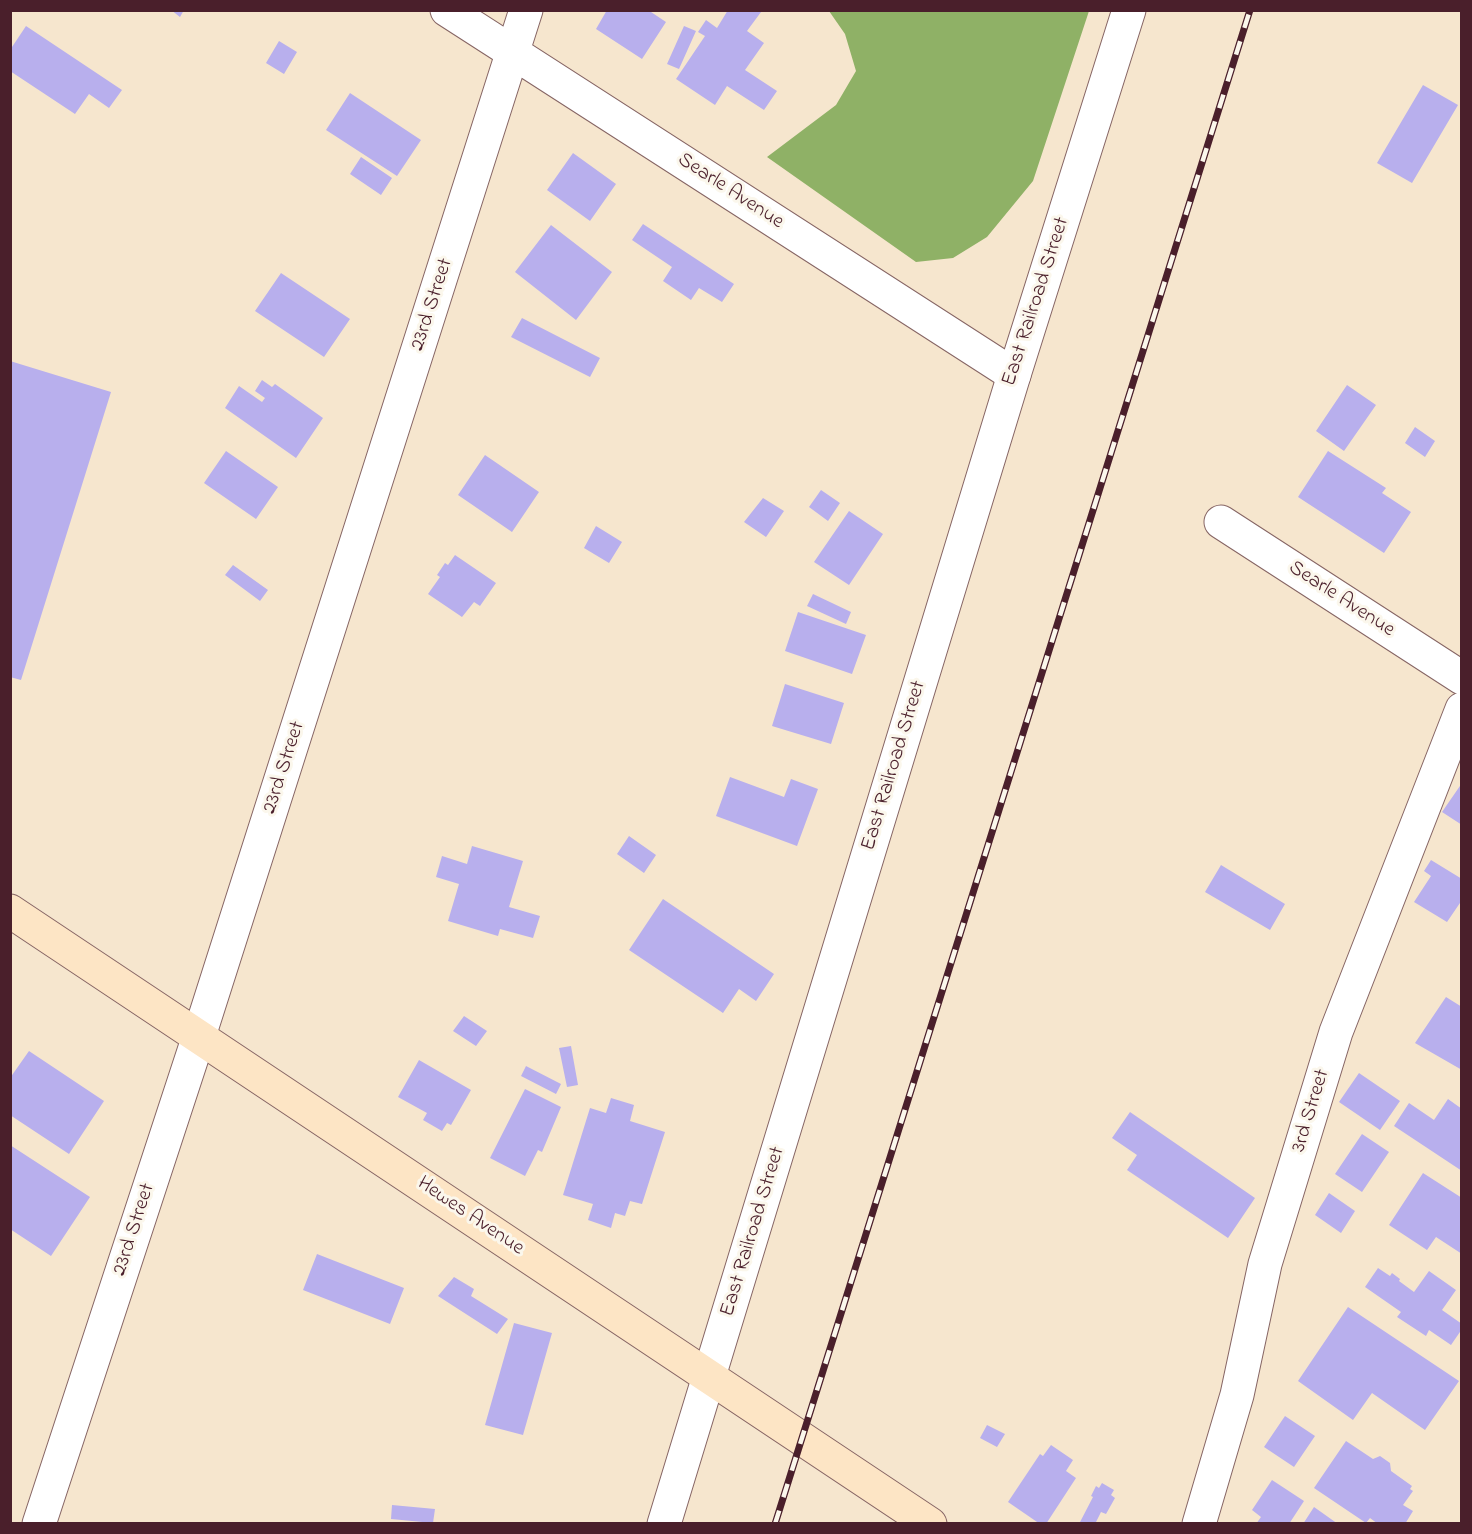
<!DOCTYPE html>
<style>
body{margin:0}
#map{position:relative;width:1472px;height:1534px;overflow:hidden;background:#f6e6ce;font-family:"Indie Flower",sans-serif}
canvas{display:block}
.frame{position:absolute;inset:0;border:12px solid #4a1f2b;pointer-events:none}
</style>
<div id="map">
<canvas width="1472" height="1534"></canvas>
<div class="frame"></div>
</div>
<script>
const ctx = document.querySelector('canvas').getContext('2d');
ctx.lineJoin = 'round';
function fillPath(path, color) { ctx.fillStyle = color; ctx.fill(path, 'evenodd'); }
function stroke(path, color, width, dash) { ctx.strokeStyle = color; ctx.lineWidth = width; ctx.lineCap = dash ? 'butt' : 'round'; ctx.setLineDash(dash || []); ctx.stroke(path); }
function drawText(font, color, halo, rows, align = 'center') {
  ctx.font = font + ' "Indie Flower",sans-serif'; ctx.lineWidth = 6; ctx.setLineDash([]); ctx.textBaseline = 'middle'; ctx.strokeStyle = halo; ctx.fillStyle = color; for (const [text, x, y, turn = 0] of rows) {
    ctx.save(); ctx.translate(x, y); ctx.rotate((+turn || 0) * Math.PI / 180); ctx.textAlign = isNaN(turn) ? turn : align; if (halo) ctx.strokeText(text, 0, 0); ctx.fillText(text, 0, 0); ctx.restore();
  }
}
const forest = new Path2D(`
 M829,11H1089L1033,181L987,237L953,258L916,262L767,157L836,105L856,71L845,34Z`);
const building = new Path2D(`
 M171,10H184L180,17Z
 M607,10H648L666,22L642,59L596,29Z
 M728,10L761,12L747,31L764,43L745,70L777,91L764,110L727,86L715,105L676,79L705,36L698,32L706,20L717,28Z
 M26,26L122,90L109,108L89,94L75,114L10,71V50Z
 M684,26L696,31L679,69L667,64Z
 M279,41L297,52L284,74L266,63Z
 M1423,85L1458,105L1412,183L1377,163Z
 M350,93L421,140L397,176L326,130Z
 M573,153L616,184L590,221L547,190Z
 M361,157L392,178L381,195L350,174Z
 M643,224L734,284L722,302L699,288L691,300L663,281L672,267L632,240Z
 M551,225L612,272L576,320L515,272Z
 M281,273L350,319L324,357L255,311Z
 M522,318L600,358L590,377L511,337Z
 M10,361L111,392L21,680L10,677Z
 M262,380L272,387L275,384L323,418L296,458L225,408L239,386L262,402L265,398L255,391Z
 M1347,385L1376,405L1344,451L1316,431Z
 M1415,427L1435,441L1425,457L1405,443Z
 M226,451L278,487L256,519L204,483Z
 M1328,451L1386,488L1382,493L1411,512L1384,553L1298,497Z
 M485,455L539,492L512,532L458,495Z
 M821,490L840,503L828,521L809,507Z
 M763,498L784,511L766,537L744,522Z
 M849,511L883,534L849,585L814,562Z
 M596,526L622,542L609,563L584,548Z
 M455,555L496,583L480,606L474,602L462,617L428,594L440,577L437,575L445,563L448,565Z
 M233,565L268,590L260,601L225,575Z
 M813,594L851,612L846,624L807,606Z
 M798,612L866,635L852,674L785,651Z
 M785,684L844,703L831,744L772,726Z
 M730,777L784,797L791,779L818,789L797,846L716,816Z
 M1462,783V825L1442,812Z
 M629,836L656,855L644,873L617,854Z
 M472,846L523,861L509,907L540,916L533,938L500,929L498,936L448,921L459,884L436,877L442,856L467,864Z
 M1431,860L1462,879V900L1447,922L1414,902L1431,876L1424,871Z
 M1221,865L1285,904L1270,930L1205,892Z
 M663,899L774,974L756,1001L739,989L723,1013L629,950Z
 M1446,997L1462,1007V1070L1415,1043Z
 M464,1016L487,1031L476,1046L453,1031Z
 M571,1046L578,1085L567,1087L559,1048Z
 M29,1051L104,1101L69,1154L10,1115V1078Z
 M419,1060L471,1090L451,1125L447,1123L442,1131L423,1120L427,1113L398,1097Z
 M526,1066L561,1084L556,1094L521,1076Z
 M1359,1073L1400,1101L1380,1130L1339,1102Z
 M525,1089L561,1107L542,1152L538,1150L525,1176L490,1158Z
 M611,1098L634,1105L630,1121L665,1132L642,1204L630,1201L625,1216L615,1213L611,1228L588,1220L593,1204L563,1195L590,1108L606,1113Z
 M1448,1099L1462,1109V1171L1394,1126L1409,1103L1434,1120Z
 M1130,1112L1255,1198L1228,1238L1127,1170L1137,1155L1112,1138Z
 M1362,1134L1389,1152L1362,1192L1335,1174Z
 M10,1145L90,1197L51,1256L10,1229Z
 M1423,1173L1462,1198V1254L1436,1237L1427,1250L1389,1225Z
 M1329,1193L1355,1211L1341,1233L1315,1215Z
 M317,1254L404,1288L390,1324L303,1290Z
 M1378,1268L1390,1276L1392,1273L1400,1279L1399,1281L1414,1292L1429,1271L1456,1290L1442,1310L1462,1324V1329L1451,1345L1429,1330L1426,1336L1397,1317L1401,1312L1365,1287Z
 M454,1277L474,1289L471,1296L508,1319L497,1334L438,1296Z
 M1348,1307L1459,1381L1425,1430L1372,1393L1353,1420L1298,1381Z
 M514,1323L552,1333L523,1435L485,1425Z
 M1285,1416L1315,1436L1294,1467L1264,1447Z
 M987,1425L1005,1434L997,1447L980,1438Z
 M1346,1441L1373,1459L1380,1456L1390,1463L1391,1471L1412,1486L1410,1489L1413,1491L1403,1505L1413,1511L1405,1524H1378L1370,1518L1366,1523L1314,1488Z
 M1051,1445L1073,1460L1066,1471L1076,1478L1046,1524H1040L1008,1502L1040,1454L1043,1456Z
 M1272,1480L1304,1501L1289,1524H1256L1261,1517L1252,1510Z
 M1102,1483L1114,1490L1111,1495L1115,1498L1106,1514L1101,1512L1095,1524H1079L1093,1497L1091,1496L1096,1486L1099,1488Z
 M392,1505L435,1509L433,1523L391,1519Z
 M1314,1507L1338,1524H1303Z`);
const minor = new Path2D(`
 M447,10L1014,375
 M1221,522L1462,678
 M39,1524L199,1036L526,10
 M1199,1524L1237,1395L1265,1264L1336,1032L1462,709`);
const tertiary = new Path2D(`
 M664,1524L1014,375L1129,10`);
const secondary = new Path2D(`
 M10,911L930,1524`);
const rail = new Path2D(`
 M775,1524L1250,10`);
const streetNames = [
 ["Searle Avenue",730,192,33],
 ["East Railroad Street",1037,302,-72],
 ["23rd Street",433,305,-72],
 ["Searle Avenue",1341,600,33],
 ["East Railroad Street",895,766,-73],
 ["23rd Street",285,768,-72],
 ["3rd Street",1312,1111,-73],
 ["Hewes Avenue",470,1217,34],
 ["23rd Street",135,1230,-72],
 ["East Railroad Street",754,1232,-73]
];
fillPath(forest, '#8fb166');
fillPath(building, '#b8afed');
stroke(minor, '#866564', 35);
stroke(tertiary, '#866564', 35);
stroke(secondary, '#866564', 35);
stroke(minor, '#fff', 33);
stroke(tertiary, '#fff', 33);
stroke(secondary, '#fde5c5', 33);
stroke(rail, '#4a1f2b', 7);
stroke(rail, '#fbf7ec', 4.5, [14]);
drawText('21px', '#4a1f2b', '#fbf7ec', streetNames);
</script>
